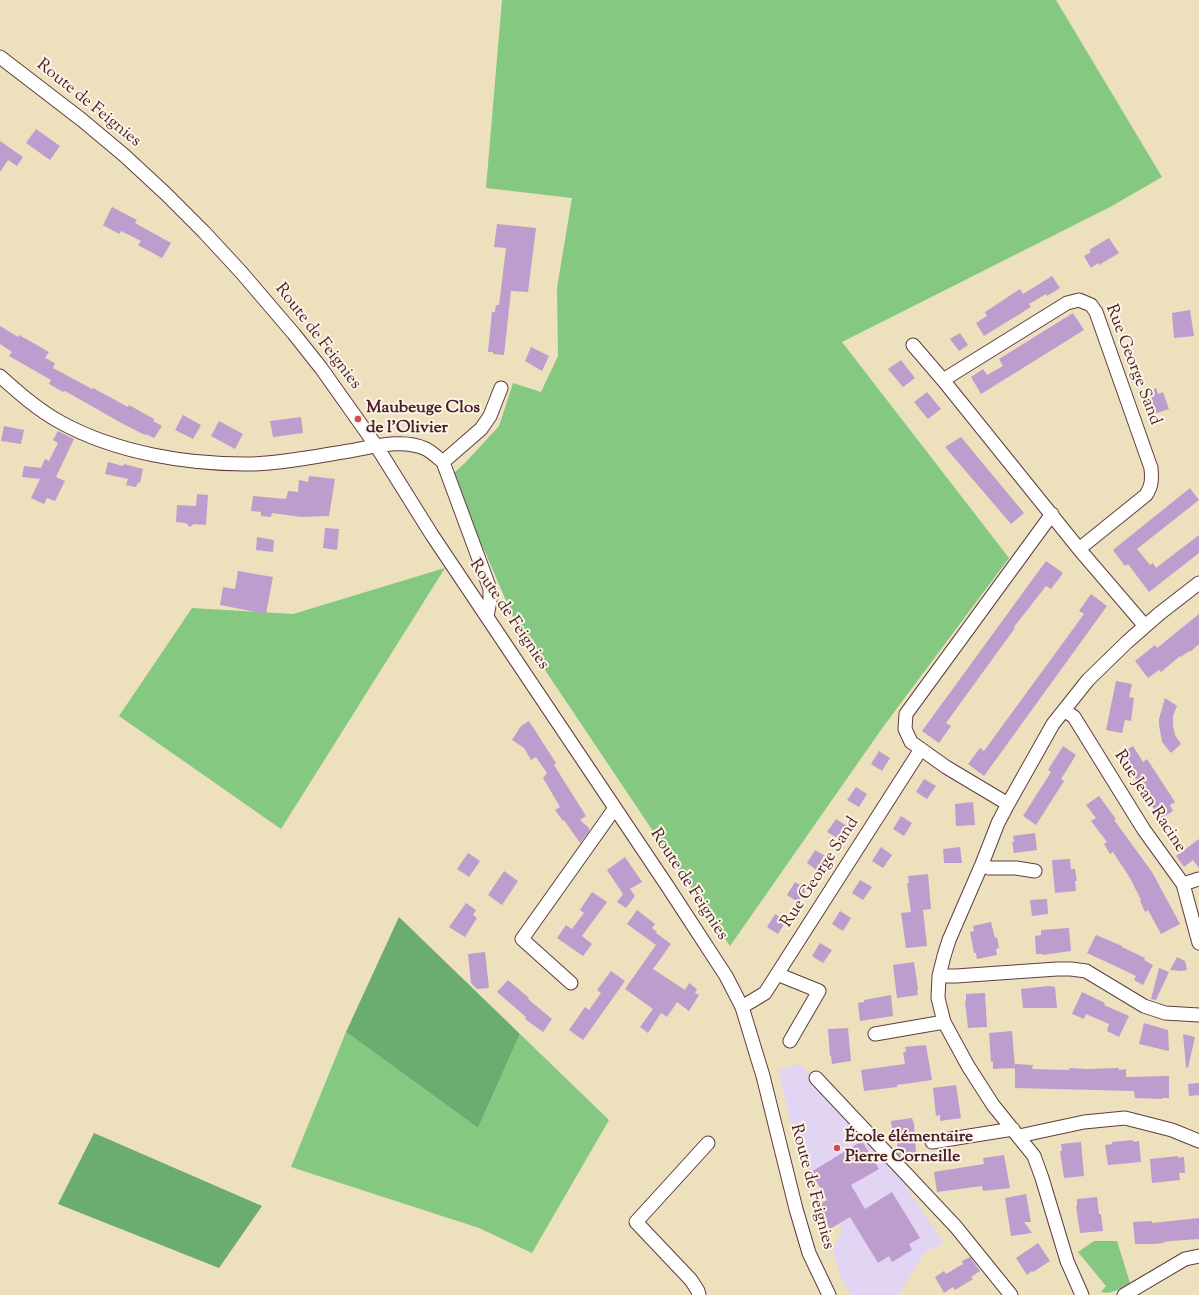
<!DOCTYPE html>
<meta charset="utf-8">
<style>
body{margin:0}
canvas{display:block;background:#ece0bd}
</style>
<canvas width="1199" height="1295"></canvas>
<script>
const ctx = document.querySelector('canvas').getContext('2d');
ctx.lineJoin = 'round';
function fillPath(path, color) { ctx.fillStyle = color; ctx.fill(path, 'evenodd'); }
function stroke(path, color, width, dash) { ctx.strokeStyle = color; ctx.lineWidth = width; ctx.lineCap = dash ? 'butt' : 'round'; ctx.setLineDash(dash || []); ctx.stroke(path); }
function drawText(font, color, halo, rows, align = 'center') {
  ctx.font = font + ' "Sorts Mill Goudy",serif'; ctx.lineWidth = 4; ctx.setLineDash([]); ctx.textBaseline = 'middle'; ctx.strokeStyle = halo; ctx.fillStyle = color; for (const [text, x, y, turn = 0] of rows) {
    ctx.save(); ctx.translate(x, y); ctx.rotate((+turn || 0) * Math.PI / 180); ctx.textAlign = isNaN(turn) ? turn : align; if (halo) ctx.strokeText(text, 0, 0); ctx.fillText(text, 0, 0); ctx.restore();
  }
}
const built = new Path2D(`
 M800,1064L888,1160L944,1243L925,1252L898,1295H851L840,1276L833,1249L842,1231L839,1224L830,1229L827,1200L800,1156L795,1140L778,1070Z`);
const green = new Path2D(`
 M502,0H1056L1162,177L1112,206L842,342L1009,558L883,727L730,946L547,673L516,624L486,554L448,478L465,463L499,426L513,383L541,392L558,356L557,288L572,198L486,188Z
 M445,568L281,829L119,716L192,608L293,614Z
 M346,1032L478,1128L520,1034L609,1120L532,1253L479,1228L291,1167Z
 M1094,1241H1117L1130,1283C1121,1288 1111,1295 1101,1292L1106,1286L1078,1252Z`);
const forest = new Path2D(`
 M399,917L520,1034L478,1128L346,1032Z
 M94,1133L262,1206L219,1268L58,1204Z`);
const building = new Path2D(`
 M36,129L60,146L50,160L26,143Z
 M0,141L23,157L17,166L8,160L0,172Z
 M112,207L137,220L135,223L171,243L162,258L138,245L141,241L121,231L119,234L103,225Z
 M497,224L536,228L528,292L511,291L504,355L493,354V352H488L492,312H495L496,305H499L506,248L494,247Z
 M1109,238L1119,253L1099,265L1098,263L1091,268L1084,256L1091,252L1089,250Z
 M1052,276L1060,288L1047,296L1046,294L1029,304L1031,307L984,336L976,323L987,316L985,312L1020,289L1023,294Z
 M1190,310L1194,336L1174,338L1172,313Z
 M1073,313L1084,330L981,394L971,377L983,369L987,375L1003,366L999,359Z
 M0,326L18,337L19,335L49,352L45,358L55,363L53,368L92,389L93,388L128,407L129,405L154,419L153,421L162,426L154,438L146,434L145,435L125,425L65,391L63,392L49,384L51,380L9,356L12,352L0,344Z
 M960,333L968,345L959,351L950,339Z
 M531,347L549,356L542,371L525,361Z
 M901,360L915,378L903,387L888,369Z
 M1156,388L1158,394L1163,392L1169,409L1154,414L1146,392Z
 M927,392L941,409L928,419L914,402Z
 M183,415L201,425L193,439L175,430Z
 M301,417L303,433L273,437L270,421Z
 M219,421L243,434L235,449L211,436Z
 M4,426L24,430L21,444L1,441Z
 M58,431L74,439L56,477L65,481L55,501L47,498L44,504L31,498L40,479L22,477L24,466L41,468L45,459L49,461L58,443L53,440Z
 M961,437L1024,513L1011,524L945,447Z
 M108,462L123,466L124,464L143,469L140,483L138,482L136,487L126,485L128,479L105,474Z
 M309,476L335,479L329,516L301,517L272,513L271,517L261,516V512L251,511L253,496L286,499L288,491L298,492L299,480L308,482Z
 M1190,488L1199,500L1137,549L1150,565L1153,563L1156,568L1199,535V553L1149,592L1128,564L1125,566L1113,550Z
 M197,494L208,495L206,525L194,524L190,527L186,523L176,522L177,505L196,506Z
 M325,528L339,529L337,550L323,548Z
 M257,537L274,540L273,552L256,550Z
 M1046,561L1063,573L1051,589L1046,586L1014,627L1015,628L946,723L951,726L939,743L922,731Z
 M238,571L273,577L266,614L220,605L223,587L235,589Z
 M1091,594L1107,606L984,776L968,764L980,748L984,751L1084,614L1079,611Z
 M1199,614V644L1190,652L1189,651L1181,657L1180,656L1161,672L1159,670L1148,678L1135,661L1155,645L1157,648Z
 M1116,681L1132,684L1129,697L1134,698L1131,721L1125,720L1122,733L1106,730Z
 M1165,698L1177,706L1173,716V726L1175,735L1181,744L1171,753L1162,742L1159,725V719Z
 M529,721L556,763L554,765L586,816L580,820L589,828V831L580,843L564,820L563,821L555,810L560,807L543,778L547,773L536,757L531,760L524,748L512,740L521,726Z
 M1063,746L1076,755L1061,779L1064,781L1036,825L1023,816L1051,772L1048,770Z
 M1133,746L1143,762L1147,759L1175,802L1170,805L1173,811L1161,818L1158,813L1157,814L1123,758L1124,757L1122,753Z
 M879,751L890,758L882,771L871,764Z
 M924,779L936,786L927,799L916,792Z
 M856,787L867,794L859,807L847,800Z
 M1099,796L1116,819L1114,820L1152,872L1180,924L1161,934L1148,910L1145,912L1140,901L1141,900L1130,878L1113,852L1110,854L1104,844L1107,842L1091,821L1096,818L1086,805Z
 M973,802L975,825L956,826L955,804Z
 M901,816L912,823L904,836L893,829Z
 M836,819L847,826L839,839L827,832Z
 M1035,833L1037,850L1014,853L1012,842H1014L1013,836Z
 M1199,839V868L1193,860L1184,867L1176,856Z
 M881,847L892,855L883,868L872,861Z
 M960,847L962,863H944L943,849Z
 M815,850L827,857L818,871L807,863Z
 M468,853L480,861L469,877L457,869Z
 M625,857L642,882L630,889L635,896L626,908L617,902L623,894L607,870Z
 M1070,859L1071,869H1075L1077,881H1075L1076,891L1055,893L1052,860Z
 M504,871L518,881L502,905L488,895Z
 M928,874L931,909L923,910L927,946L906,948L901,913L911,912L907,883H909L908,876Z
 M860,880L872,887L863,900L852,893Z
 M795,882L807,889L798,902L787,895Z
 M592,892L607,902L582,936L592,944L583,956L557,938L566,925L572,929L584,913L580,910Z
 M1047,899L1048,914L1032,916L1030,900Z
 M466,903L476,910L473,915L477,918L465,937L449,927Z
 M637,910L655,924L652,928L657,932L656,933L671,944L653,969L685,990L689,983L697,989L695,993L699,995L689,1011L677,1002L667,1017L661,1013L648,1033L640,1027L653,1009L625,989L656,945L627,924Z
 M840,911L851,918L843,931L832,924Z
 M775,914L786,921L778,934L767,927Z
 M991,922L995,938L997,937L999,948L996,949L997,955L977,959L976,953H974L970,932L974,931L973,926Z
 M1069,928L1071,951L1043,955L1042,954H1036L1035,936L1041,935V930Z
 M1096,935L1122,946V947L1145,958L1144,960L1153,965L1143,985L1134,980L1136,976L1113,965L1087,953Z
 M820,943L832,950L823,963L812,956Z
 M485,952L489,988L477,989L471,983L468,954Z
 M1177,957L1185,961L1187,970L1181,971L1170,970Z
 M914,962L918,989L917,990L918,995L897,998L893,965Z
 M1159,968L1169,972L1156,1000L1151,999Z
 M611,971L625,981L583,1040L569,1030L585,1007L589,1010L601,993L597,990Z
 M508,980L529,998L528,999L552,1019L543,1032L525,1019L526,1017L497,992Z
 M1049,986L1055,987L1057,1008H1023L1021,989Z
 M1082,992L1105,1003L1104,1005L1129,1016L1119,1037L1107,1031L1109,1024L1086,1014L1084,1019L1072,1014Z
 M985,993L987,1027L968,1028L965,1001H966V994Z
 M891,995L893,1016L860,1021L858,1003L864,1002V1000Z
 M1144,1023L1168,1030L1169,1051L1139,1044Z
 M848,1028L851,1061L832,1064L831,1056H830L828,1029Z
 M1012,1031L1015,1068L993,1069V1062H991L989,1033Z
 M1183,1034L1195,1037L1188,1068L1186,1067Z
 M926,1045L932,1080L897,1085V1087L864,1091L861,1070L905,1064L903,1052H906L905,1047Z
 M1015,1064L1033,1065L1032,1069L1069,1070V1068L1087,1069L1119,1068V1070L1126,1069V1077L1169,1076V1098H1162V1099L1135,1098L1134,1091L1015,1088Z
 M1199,1083V1095L1189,1096L1188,1084Z
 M956,1085L961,1118L940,1121V1115L936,1116L933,1088Z
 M912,1118L914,1124L916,1152L899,1155L896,1137L893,1138L891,1121Z
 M1133,1140V1142L1139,1141L1141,1162L1108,1165L1105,1145L1112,1144V1142Z
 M862,1141L879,1169L851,1185L865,1209L892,1192L920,1238L909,1244L912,1250L892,1262L889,1256L878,1263L850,1217L830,1229L816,1206L827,1200L811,1172Z
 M1081,1142L1084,1176L1064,1178L1060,1151H1062L1061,1144Z
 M1004,1155L1010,1188L983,1191L982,1186L937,1192L934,1172L984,1164L983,1158Z
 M1178,1156V1158L1184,1157L1185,1173H1179L1180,1180L1152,1183L1150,1159Z
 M1026,1194L1031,1222H1024L1032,1233L1011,1236L1005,1198Z
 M1097,1197L1099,1214H1101L1103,1231L1080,1233L1076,1206H1077V1199Z
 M1199,1218V1239L1171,1241L1164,1242V1243L1154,1244H1135L1133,1222L1152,1221V1223Z
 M1038,1243L1050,1261L1033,1272L1032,1271L1027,1275L1016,1258Z
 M970,1257L980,1271L971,1277L973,1279L955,1290L953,1287L944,1293L935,1277L944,1271L946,1274L963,1264L962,1261Z`);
const minor = new Path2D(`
 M0,57L82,120L125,156L166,194L204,232L241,272L294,334L321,368L377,447L432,535L668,887L726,976L742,1007L763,1076L796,1209L809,1253L829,1295
 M913,345L943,380L1079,549L1145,626
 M0,376C19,393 38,410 60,422C116,453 189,465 253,464C285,463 317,456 349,451C373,447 403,438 426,449C432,452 438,458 443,462L490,589V601L487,616
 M943,380L1067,303L1079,300L1091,305L1096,312L1151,468C1152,479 1152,486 1146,495L1079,549
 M443,462L481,429L490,416L501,388
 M1064,710L1074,717L1144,830L1183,884L1199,943
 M1008,804L946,767L911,742L905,729L906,714L1052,514
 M982,864L989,868H1016L1035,871
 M1183,884L1199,879
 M777,974L819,991L790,1041
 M939,976H956L1057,969H1071L1086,971L1144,1006L1165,1013L1199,1015
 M571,983L522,939L615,808
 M742,1007L765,993L921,749
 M875,1034L944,1022
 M816,1078L956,1227L1011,1295
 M1019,1136L1084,1122L1125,1118L1172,1130L1199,1141
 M932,1142L1013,1129
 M699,1295L698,1291L691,1280L636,1222L708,1143
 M1082,1295L1067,1261L1042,1178L1034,1156L993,1105L968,1066L944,1022L938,998L939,976L944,956L949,940L982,864L998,823L1008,804L1053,724L1088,680L1127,642L1159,614L1199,583
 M1124,1295L1185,1259L1199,1256`);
const markers = [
 [358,419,4,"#d1495b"],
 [837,1148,4,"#d1495b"]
];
const streetNames = [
 ["Route de Feignies",88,104,39],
 ["Route de Feignies",317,337,52],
 ["Rue George Sand",1132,365,69],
 ["Route de Feignies",508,615,56],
 ["Rue Jean Racine",1149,802,57],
 ["Rue George Sand",821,873,-57],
 ["Route de Feignies",688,885,57],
 ["Route de Feignies",811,1187,75]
];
const poiNames = [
 ["Maubeuge Clos",366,409],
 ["de l'Olivier",366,429],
 ["École élémentaire",845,1138],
 ["Pierre Corneille",845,1158]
];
fillPath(built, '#e2d4f3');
fillPath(green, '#84c882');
fillPath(forest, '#6bac70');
fillPath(building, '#bc9dce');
stroke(minor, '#623c41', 15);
stroke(minor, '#fff', 13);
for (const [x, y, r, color] of markers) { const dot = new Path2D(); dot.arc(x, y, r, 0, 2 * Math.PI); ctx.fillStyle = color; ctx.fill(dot); stroke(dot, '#fcf5e5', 1.5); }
drawText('17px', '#4a1f2b', '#fcf5e5', streetNames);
drawText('bold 17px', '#4a1f2b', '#fcf5e5', poiNames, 'left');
</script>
